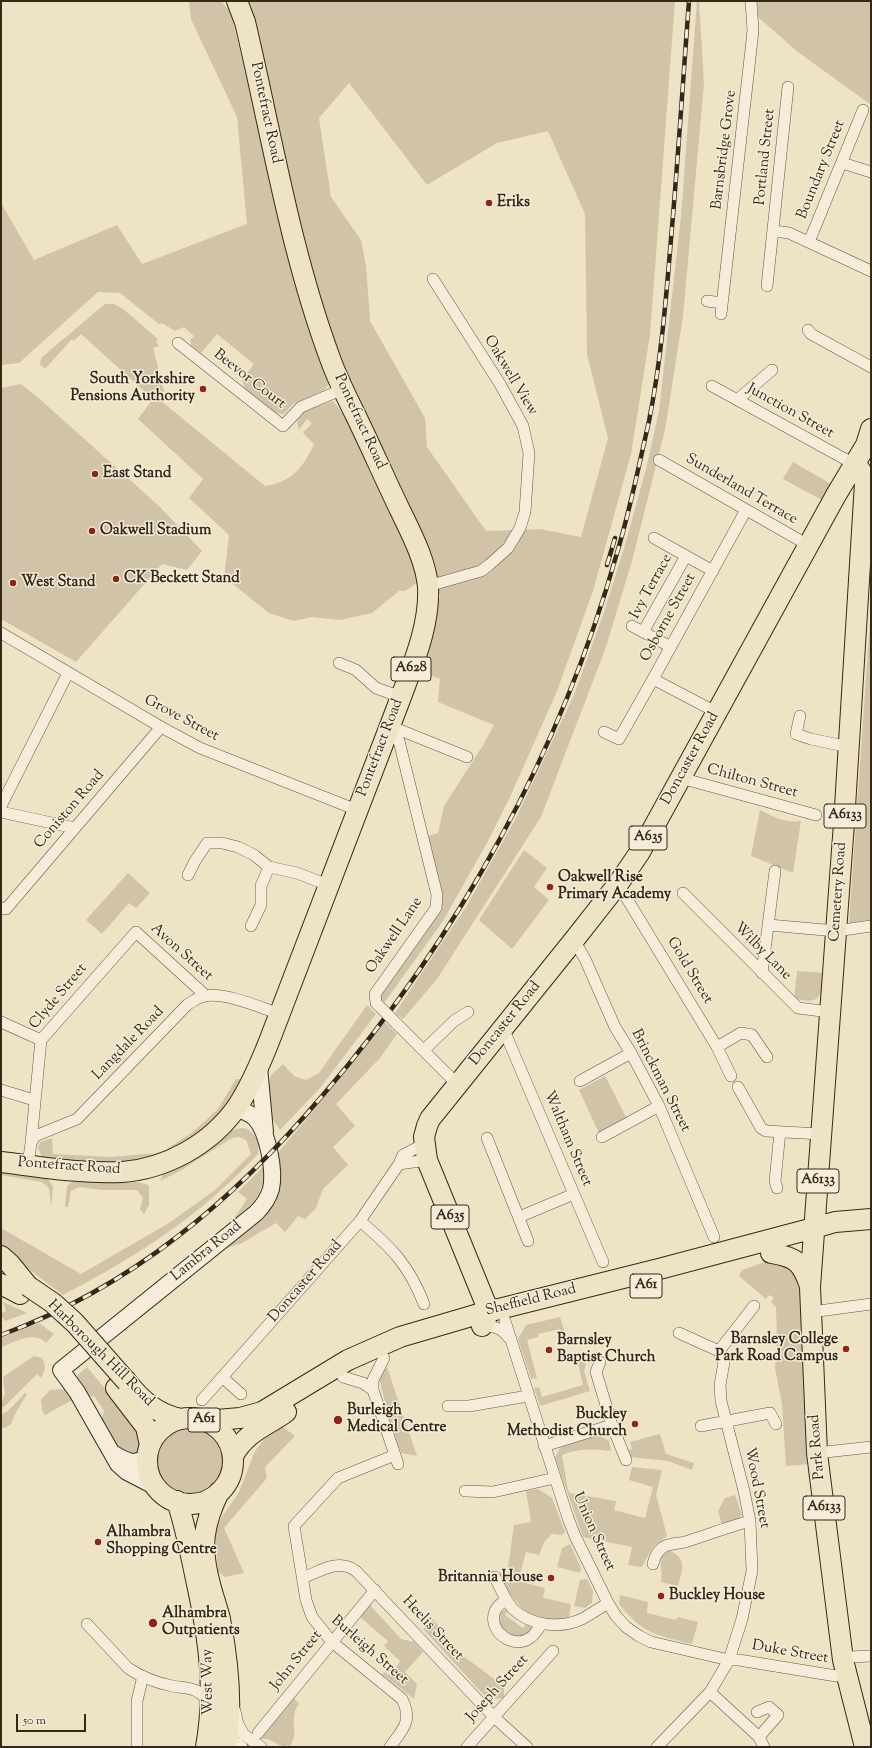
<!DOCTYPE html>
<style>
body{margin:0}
#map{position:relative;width:872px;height:1748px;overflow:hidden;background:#efe3c5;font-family:"Sorts Mill Goudy",serif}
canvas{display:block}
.frame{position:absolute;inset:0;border:2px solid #362818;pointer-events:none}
.scale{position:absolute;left:16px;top:1714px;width:70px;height:18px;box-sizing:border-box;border:2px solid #362818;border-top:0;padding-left:5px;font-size:12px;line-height:14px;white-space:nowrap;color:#362818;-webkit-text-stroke:3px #f5edd9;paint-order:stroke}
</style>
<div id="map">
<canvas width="872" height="1748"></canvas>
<div class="frame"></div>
<div class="scale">50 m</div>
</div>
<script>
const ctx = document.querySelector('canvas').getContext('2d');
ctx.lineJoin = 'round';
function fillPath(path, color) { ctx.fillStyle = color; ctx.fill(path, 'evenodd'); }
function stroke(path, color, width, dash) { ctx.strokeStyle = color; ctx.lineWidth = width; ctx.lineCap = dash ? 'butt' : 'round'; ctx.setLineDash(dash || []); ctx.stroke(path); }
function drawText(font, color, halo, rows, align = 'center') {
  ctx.font = font + ' "Sorts Mill Goudy",serif'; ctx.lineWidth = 3; ctx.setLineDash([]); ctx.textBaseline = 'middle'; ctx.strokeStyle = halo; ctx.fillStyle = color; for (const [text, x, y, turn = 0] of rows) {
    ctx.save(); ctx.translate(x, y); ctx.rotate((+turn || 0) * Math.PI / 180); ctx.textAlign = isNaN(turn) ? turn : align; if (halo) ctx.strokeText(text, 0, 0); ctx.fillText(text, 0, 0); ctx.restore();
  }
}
const green = new Path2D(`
 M189,1H221L231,13L287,251L330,383L324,390L293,404L284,414L274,413L245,390L242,380L254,364L217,334L201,353L192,346L190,340L194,336L184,327L175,331L162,323L159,324L120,293L98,292L19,363L1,365V203L34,260L117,225L142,264L247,224L237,117L191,19Z
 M246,1H675L650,335L631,454L593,591L557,691L510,797L488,841L443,921L384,1003L379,998L380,991L441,905V887L428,836L438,833L444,806L483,745L494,725L438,702L440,679L420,671V657L440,596L416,523L339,355L306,252ZM349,83L427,185L497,143L548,131L585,214L587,354L608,438L581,537L540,529L486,531L427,447L425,418L370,321L366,266L361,240L331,197L319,118Z
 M697,1H699L704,84L683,316L665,430L632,561L606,647L541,817L437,979L403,1019L395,1013L466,907L516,818L574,695L604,612L625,545L646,469L659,411L681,216Z
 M757,1H871V105L798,52L758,17Z
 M105,304H114L123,309L158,339L156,341L159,346L153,348L165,394L161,401L265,486C292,482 303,468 314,444L303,433L312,423L307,419L299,430L297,421L305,411L333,401L342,412L353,431L421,580L405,591H399L372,613L340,620L311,617L294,621L269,613L224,577L229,535L189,498L203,479L138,419L153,399L81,334L74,341L72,339L45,369L40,364L41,358Z
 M21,384L42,401L159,506L202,551L187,570L162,564L76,662L1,619V388Z
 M793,462L831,484L822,500L783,479Z
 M871,605V920L849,923Z
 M760,810C774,817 784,823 801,821L793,873L751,856Z
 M524,850L547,868L534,887L549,900L512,949L479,920Z
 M128,873L150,893L136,908L129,903L102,934L86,920Z
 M797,971L824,973C822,996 820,1006 794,998Z
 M367,1005L376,1014L320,1088L280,1130L264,1107L271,1075L283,1064L294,1076L306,1080L319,1073Z
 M385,1022L397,1034L380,1058L336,1104L355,1126L333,1147L348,1165L323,1189L316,1208L305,1219L298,1216L285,1232L276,1223L242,1243L224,1249C243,1233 273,1217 278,1191C280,1180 277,1165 277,1154L350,1067Z
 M605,1076L627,1119L599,1133L579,1090Z
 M236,1079H244L223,1112L197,1136L158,1157L132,1163L101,1164L48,1159L41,1155L38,1148L40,1142L52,1138L53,1154L111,1157L157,1153L165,1150L193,1132L218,1109Z
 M243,1128L248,1129L259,1140L258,1154C246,1166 234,1179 221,1190C174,1233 118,1266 63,1295L1,1248V1228L81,1274L169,1223L215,1190L251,1154L246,1140L239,1137L232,1138L180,1171L160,1181L164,1173L207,1151L230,1130Z
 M263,1167C264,1196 254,1203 233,1220L247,1199L238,1192Z
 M1,1172L47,1177L53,1187L52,1202L51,1204L49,1188L42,1182L1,1175Z
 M73,1181C84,1181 95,1182 105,1182C121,1182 135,1179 149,1186V1205L144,1214L140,1209L143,1198L137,1190H103L79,1187L71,1191L68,1207H65L67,1186Z
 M777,1260L799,1274L801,1294V1338L806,1378L810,1464L786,1466L782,1404L775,1368L777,1344L776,1307L771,1302L774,1298L769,1295L766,1299L739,1276L742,1270L768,1261Z
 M3,1302L27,1313L5,1321L1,1316V1313L6,1311Z
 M560,1317L568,1341L563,1343L560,1329L538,1334V1337L527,1340L537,1378L531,1379L518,1339L526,1325Z
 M39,1323L54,1334L46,1343C34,1330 15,1342 1,1347V1338Z
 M576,1355L586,1364L584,1371L590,1391L540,1406L534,1388L539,1387L542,1397L583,1385Z
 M34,1356L42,1358C47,1366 45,1370 41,1378L37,1374L6,1405L1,1408V1404L5,1393L3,1377Z
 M87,1367L138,1428L142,1448L135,1455L117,1452L107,1434L109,1431L102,1419L104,1411L95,1397L90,1396L77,1376Z
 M387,1367L417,1456L401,1453L391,1425L379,1378Z
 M61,1389L70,1391L74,1399L45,1415L42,1410L41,1400L50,1390Z
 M25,1393L27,1394L15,1414L11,1424L5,1428L1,1427V1415L9,1410Z
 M157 1461a34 34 0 1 1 68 0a34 34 0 1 1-68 0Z
 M283,1427L295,1436L265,1467L267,1478L224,1528L244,1573L225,1577L218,1572L216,1546V1531L220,1520L239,1492L255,1451L266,1437Z
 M598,1434L609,1441L611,1451C594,1449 578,1448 562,1455L568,1490L570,1493L616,1501L614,1510L645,1518L653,1487L629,1480L632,1467L662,1470L656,1495L667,1536L652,1548L642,1567L628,1565L632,1547L583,1537L555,1458L561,1446Z
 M660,1434L666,1454L694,1463L692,1470L668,1461L630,1457L626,1450L632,1449L630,1442Z
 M538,1489L552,1498L565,1532L562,1535L552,1534L544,1542L539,1555L526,1552L518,1581L545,1588L543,1598L571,1604L569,1617L558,1620L540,1619L527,1613L510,1595L497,1577L498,1573L507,1574L514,1525L531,1522L526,1491Z
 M735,1495L742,1515L738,1520L722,1525L718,1511L725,1498Z
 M570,1544L581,1568L580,1573L557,1567L562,1548Z
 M671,1551C688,1560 682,1570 678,1586L661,1582C663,1571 659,1564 662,1553Z
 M587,1579L593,1591L592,1603L585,1608L574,1606L580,1580Z
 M620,1595L648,1602L647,1613L676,1620L678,1617L698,1622L692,1644C656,1635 643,1634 619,1604Z
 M370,1605L401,1639L414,1642L423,1652L405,1672L417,1684L414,1699L382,1674L384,1672L391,1676L400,1661L384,1646L388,1641L360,1617Z
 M506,1609L508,1610L505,1615L523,1628L528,1622L533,1626L531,1632L514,1639C502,1629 498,1628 501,1612Z
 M433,1619L459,1653L504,1686V1698L495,1699L484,1695L423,1629Z
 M294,1698L299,1704C288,1717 300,1733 290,1746L288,1745C280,1748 277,1743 270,1740C268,1739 263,1739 260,1739Z`);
const street = new Path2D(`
 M842,163L871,172
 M774,231L789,233L871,271
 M809,242L863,110
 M767,286L788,87
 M707,301L722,303
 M721,314L751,49L753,30L751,1
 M808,330L811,334L871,367
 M178,343L283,426L301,407L343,389
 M712,386L854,464
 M737,400L772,370
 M659,460L808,545
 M654,538L713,571
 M428,586L481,571L489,565L508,548L520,528L525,512L529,453L523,426L500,384L433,279
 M632,626L671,647
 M643,632L686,556
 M1,633L161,727L200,748L357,810
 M339,663L356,670L376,688L401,697
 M716,712L653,679L746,510
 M800,716L796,734L811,739L849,747
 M390,726L467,757
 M604,732L619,739L653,679
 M681,776L688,780L816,815
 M1,806L68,673
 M1,812L75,828
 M188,875L195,861L207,843H222L238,847L254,855L269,867L297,873L328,885
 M618,884L717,1047L731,1076
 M683,893L798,1008L830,1012
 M1,908L6,909L161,727
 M769,925L836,931L871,926
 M251,926L261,905V886L269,867
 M574,940L585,959L615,1027L631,1053L659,1106L714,1237
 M762,973L775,871
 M380,1007L376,1003L375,994L436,908L437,895L399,741L393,736L387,734
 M1,1022L41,1040
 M396,1023L457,1084
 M503,1028L603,1262
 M717,1047L741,1033L752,1035L767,1057
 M424,1050L454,1021L468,1012
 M580,1081L631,1053
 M738,1087L761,1128L766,1131L821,1134
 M1,1090L34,1100
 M602,1137L659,1106
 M487,1138L528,1241
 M31,1143L41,1040L136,932L205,995
 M399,1164L427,1160
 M28,1165L31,1143L35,1136L77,1119L188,1004C194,1001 198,997 205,996C225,992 259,1007 280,1014
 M777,1188L775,1181L780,1132
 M519,1217L574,1194
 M360,1221C391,1247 409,1265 424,1304
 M811,1312L871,1304
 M505,1321L568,1518L575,1536L608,1603L616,1616L626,1627L639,1636L651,1642L729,1660H739L836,1676L846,1673
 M482,1326C494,1326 502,1328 509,1338
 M719,1351L754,1306
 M384,1358L373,1380V1390L398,1464
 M222,1377L241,1394
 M343,1377L363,1383L373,1390
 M202,1400L360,1221L399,1164L403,1155L424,1144
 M448,1406H469L528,1396
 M612,1425L626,1460
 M701,1426L770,1413L776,1424
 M544,1446L612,1425L596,1372L600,1362
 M817,1453L871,1447
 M465,1491L493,1492L555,1478
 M653,1564C655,1557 656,1553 662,1548C668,1543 677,1544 685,1542C707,1535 728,1527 750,1521
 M495,1577C500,1588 505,1600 513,1609C531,1626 560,1629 582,1619C591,1614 600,1608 608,1603
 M303,1578C320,1571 339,1558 356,1571L493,1716L527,1747
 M506,1599C503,1602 497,1606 495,1611C487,1631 513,1650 530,1638C535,1635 538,1628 542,1624
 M87,1624L128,1668C141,1677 158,1683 172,1686C182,1688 192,1687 200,1693C205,1696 206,1700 208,1706
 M843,1660L849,1657L871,1656
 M710,1692L759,1737L764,1747
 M235,1711L238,1724L244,1735
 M757,1712L769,1707L778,1715L759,1737
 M239,1731L261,1747
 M258,1733L375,1590
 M225,1735L242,1747
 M137,1747V1701L143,1676
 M390,1747C403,1729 413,1721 402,1699L332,1642L312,1617L306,1600L294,1526L338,1478L395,1455
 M467,1747L553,1651
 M657,1747L710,1692L729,1660L742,1619L752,1571L750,1521L744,1491L721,1401L720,1385L724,1362L719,1351L679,1333`);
const secondary = new Path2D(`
 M259,1067L265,1132
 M114,1454C126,1461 135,1466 147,1457
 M156,1487L127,1472L118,1464L77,1392L61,1370L256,1213C263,1206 268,1199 271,1189C275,1171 268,1132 255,1118C250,1113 243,1111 236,1108`);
const highway = new Path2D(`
 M854,464C861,469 863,474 865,483L844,823L810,1287L817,1453L843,1660L865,1747
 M1,1162C41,1167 82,1174 122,1172C166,1169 211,1144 237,1107C251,1086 261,1062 270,1039L401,697C414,662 430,624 428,587C426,561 411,533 400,510C385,479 371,447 356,416C347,398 338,380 331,361C290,251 272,136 245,22L237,1
 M771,1253C796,1257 802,1262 810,1286
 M1,1256L10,1264L28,1286
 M1,1284L20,1294
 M482,1326L486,1319L485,1302L427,1160L424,1137L427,1126L430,1119L574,940L618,884L640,852L836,495L866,445L871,429
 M127,1382C142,1401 158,1415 182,1419
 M116,1388L146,1427L150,1445
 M147 1461a43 43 0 1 1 86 0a43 43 0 1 1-86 0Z
 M206,1421L240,1418L262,1412L348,1360L400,1337L475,1315L659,1269L814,1228L835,1222L871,1219
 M233,1456C246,1432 265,1427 286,1412
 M219,1492C203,1525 200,1547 210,1584C213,1596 217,1607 220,1619C228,1660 233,1705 226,1747
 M177,1501C186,1528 191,1556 197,1584C209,1640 216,1690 206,1747`);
const rail = new Path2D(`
 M607,565L615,538
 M1,1335C132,1287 234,1200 323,1095C457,939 561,752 617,553C630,510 639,465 649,421C661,361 666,300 671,239C678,160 683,80 689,1`);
const streetBridge = new Path2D(`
 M380,1007L396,1023`);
const highwayBridge = new Path2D(`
 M28,1286L53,1303L75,1323L127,1382`);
const markers = [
 [489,203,4,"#8f2418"],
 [203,389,4,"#8f2418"],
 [95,474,4,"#8f2418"],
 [92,531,4,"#8f2418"],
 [116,579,4,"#8f2418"],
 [13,583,4,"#8f2418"],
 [550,887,4,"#8f2418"],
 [846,1349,4,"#8f2418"],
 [549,1350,4,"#8f2418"],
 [338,1420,5,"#8f2418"],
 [635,1424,4,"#8f2418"],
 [98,1542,4,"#8f2418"],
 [551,1578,4,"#8f2418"],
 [661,1596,4,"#8f2418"],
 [153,1623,5,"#8f2418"]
];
const shields = [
 [411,669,40],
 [845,816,42],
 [648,838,38],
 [818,1181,42],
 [450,1217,38],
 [646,1286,32],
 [204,1420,32],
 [824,1508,42]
];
const shieldNames = [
 ["A628",411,669],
 ["A6133",845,816],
 ["A635",648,838],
 ["A6133",818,1181],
 ["A635",450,1217],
 ["A61",646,1286],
 ["A61",204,1420],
 ["A6133",824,1508]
];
const streetNames = [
 ["Pontefract Road",265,113,78],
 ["Barnsbridge Grove",725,150,-83],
 ["Portland Street",766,157,-84],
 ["Boundary Street",822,170,-68],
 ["Oakwell View",510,376,59],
 ["Beevor Court",249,380,38],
 ["Junction Street",790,412,29],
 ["Pontefract Road",359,422,65],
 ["Sunderland Terrace",741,490,30],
 ["Ivy Terrace",652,587,-61],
 ["Osborne Street",669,618,-61],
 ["Grove Street",181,719,28],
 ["Pontefract Road",381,748,-69],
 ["Doncaster Road",691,759,-61],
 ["Chilton Street",752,782,15],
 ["Coniston Road",70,810,-49],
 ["Cemetery Road",839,892,-86],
 ["Oakwell Lane",395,936,-56],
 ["Wilby Lane",762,952,45],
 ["Avon Street",181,953,42],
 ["Gold Street",689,971,59],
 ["Clyde Street",59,997,-50],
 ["Doncaster Road",506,1024,-51],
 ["Langdale Road",129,1044,-46],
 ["Brinckman Street",660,1081,63],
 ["Waltham Street",567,1139,67],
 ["Pontefract Road",69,1167,4],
 ["Lambra Road",207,1252,-39],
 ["Doncaster Road",306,1282,-49],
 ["Sheffield Road",531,1301,-14],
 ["Harborough Hill Road",100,1354,45],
 ["Park Road",818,1447,-95],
 ["Wood Street",756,1488,79],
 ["Union Street",593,1532,66],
 ["Heelis Street",432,1629,47],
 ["Burleigh Street",369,1651,41],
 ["Duke Street",790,1653,10],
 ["John Street",297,1661,-51],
 ["West Way",209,1682,-91],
 ["Joseph Street",498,1689,-48]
];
const poiNames = [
 ["Eriks",497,203],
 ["South Yorkshire",195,380,"right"],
 ["Pensions Authority",195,397,"right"],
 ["East Stand",103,474],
 ["Oakwell Stadium",100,531],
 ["CK Beckett Stand",124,579],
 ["West Stand",21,583],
 ["Oakwell Rise",558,878],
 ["Primary Academy",558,895],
 ["Barnsley College",838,1340,"right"],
 ["Park Road Campus",838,1357,"right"],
 ["Barnsley",557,1341],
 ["Baptist Church",557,1358],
 ["Burleigh",347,1411],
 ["Medical Centre",347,1428],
 ["Buckley",627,1415,"right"],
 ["Methodist Church",627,1432,"right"],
 ["Alhambra",106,1533],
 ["Shopping Centre",106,1550],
 ["Britannia House",543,1578,"right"],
 ["Buckley House",669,1596],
 ["Alhambra",162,1614],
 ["Outpatients",162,1631]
];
fillPath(green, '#d0c3a8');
stroke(street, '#645743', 12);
stroke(secondary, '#362818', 18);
stroke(highway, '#362818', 22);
stroke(street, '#f5edd9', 11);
stroke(secondary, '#f5edd9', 16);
stroke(highway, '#efe3c5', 20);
stroke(rail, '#362818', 4.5);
stroke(rail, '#f5edd9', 3, [9]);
stroke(streetBridge, '#645743', 12, []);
stroke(highwayBridge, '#362818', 22, []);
stroke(streetBridge, '#f5edd9', 11);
stroke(highwayBridge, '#efe3c5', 20);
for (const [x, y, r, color] of markers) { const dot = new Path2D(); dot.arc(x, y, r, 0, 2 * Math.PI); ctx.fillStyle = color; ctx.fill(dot); stroke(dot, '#f5edd9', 1.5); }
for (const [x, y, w] of shields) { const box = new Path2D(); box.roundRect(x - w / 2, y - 12, w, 24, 3); ctx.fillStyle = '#f5edd9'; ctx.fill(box); stroke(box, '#362818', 1); }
drawText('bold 14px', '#362818', null, shieldNames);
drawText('15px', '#362818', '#f5edd9', streetNames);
drawText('bold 15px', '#362818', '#f5edd9', poiNames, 'left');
</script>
